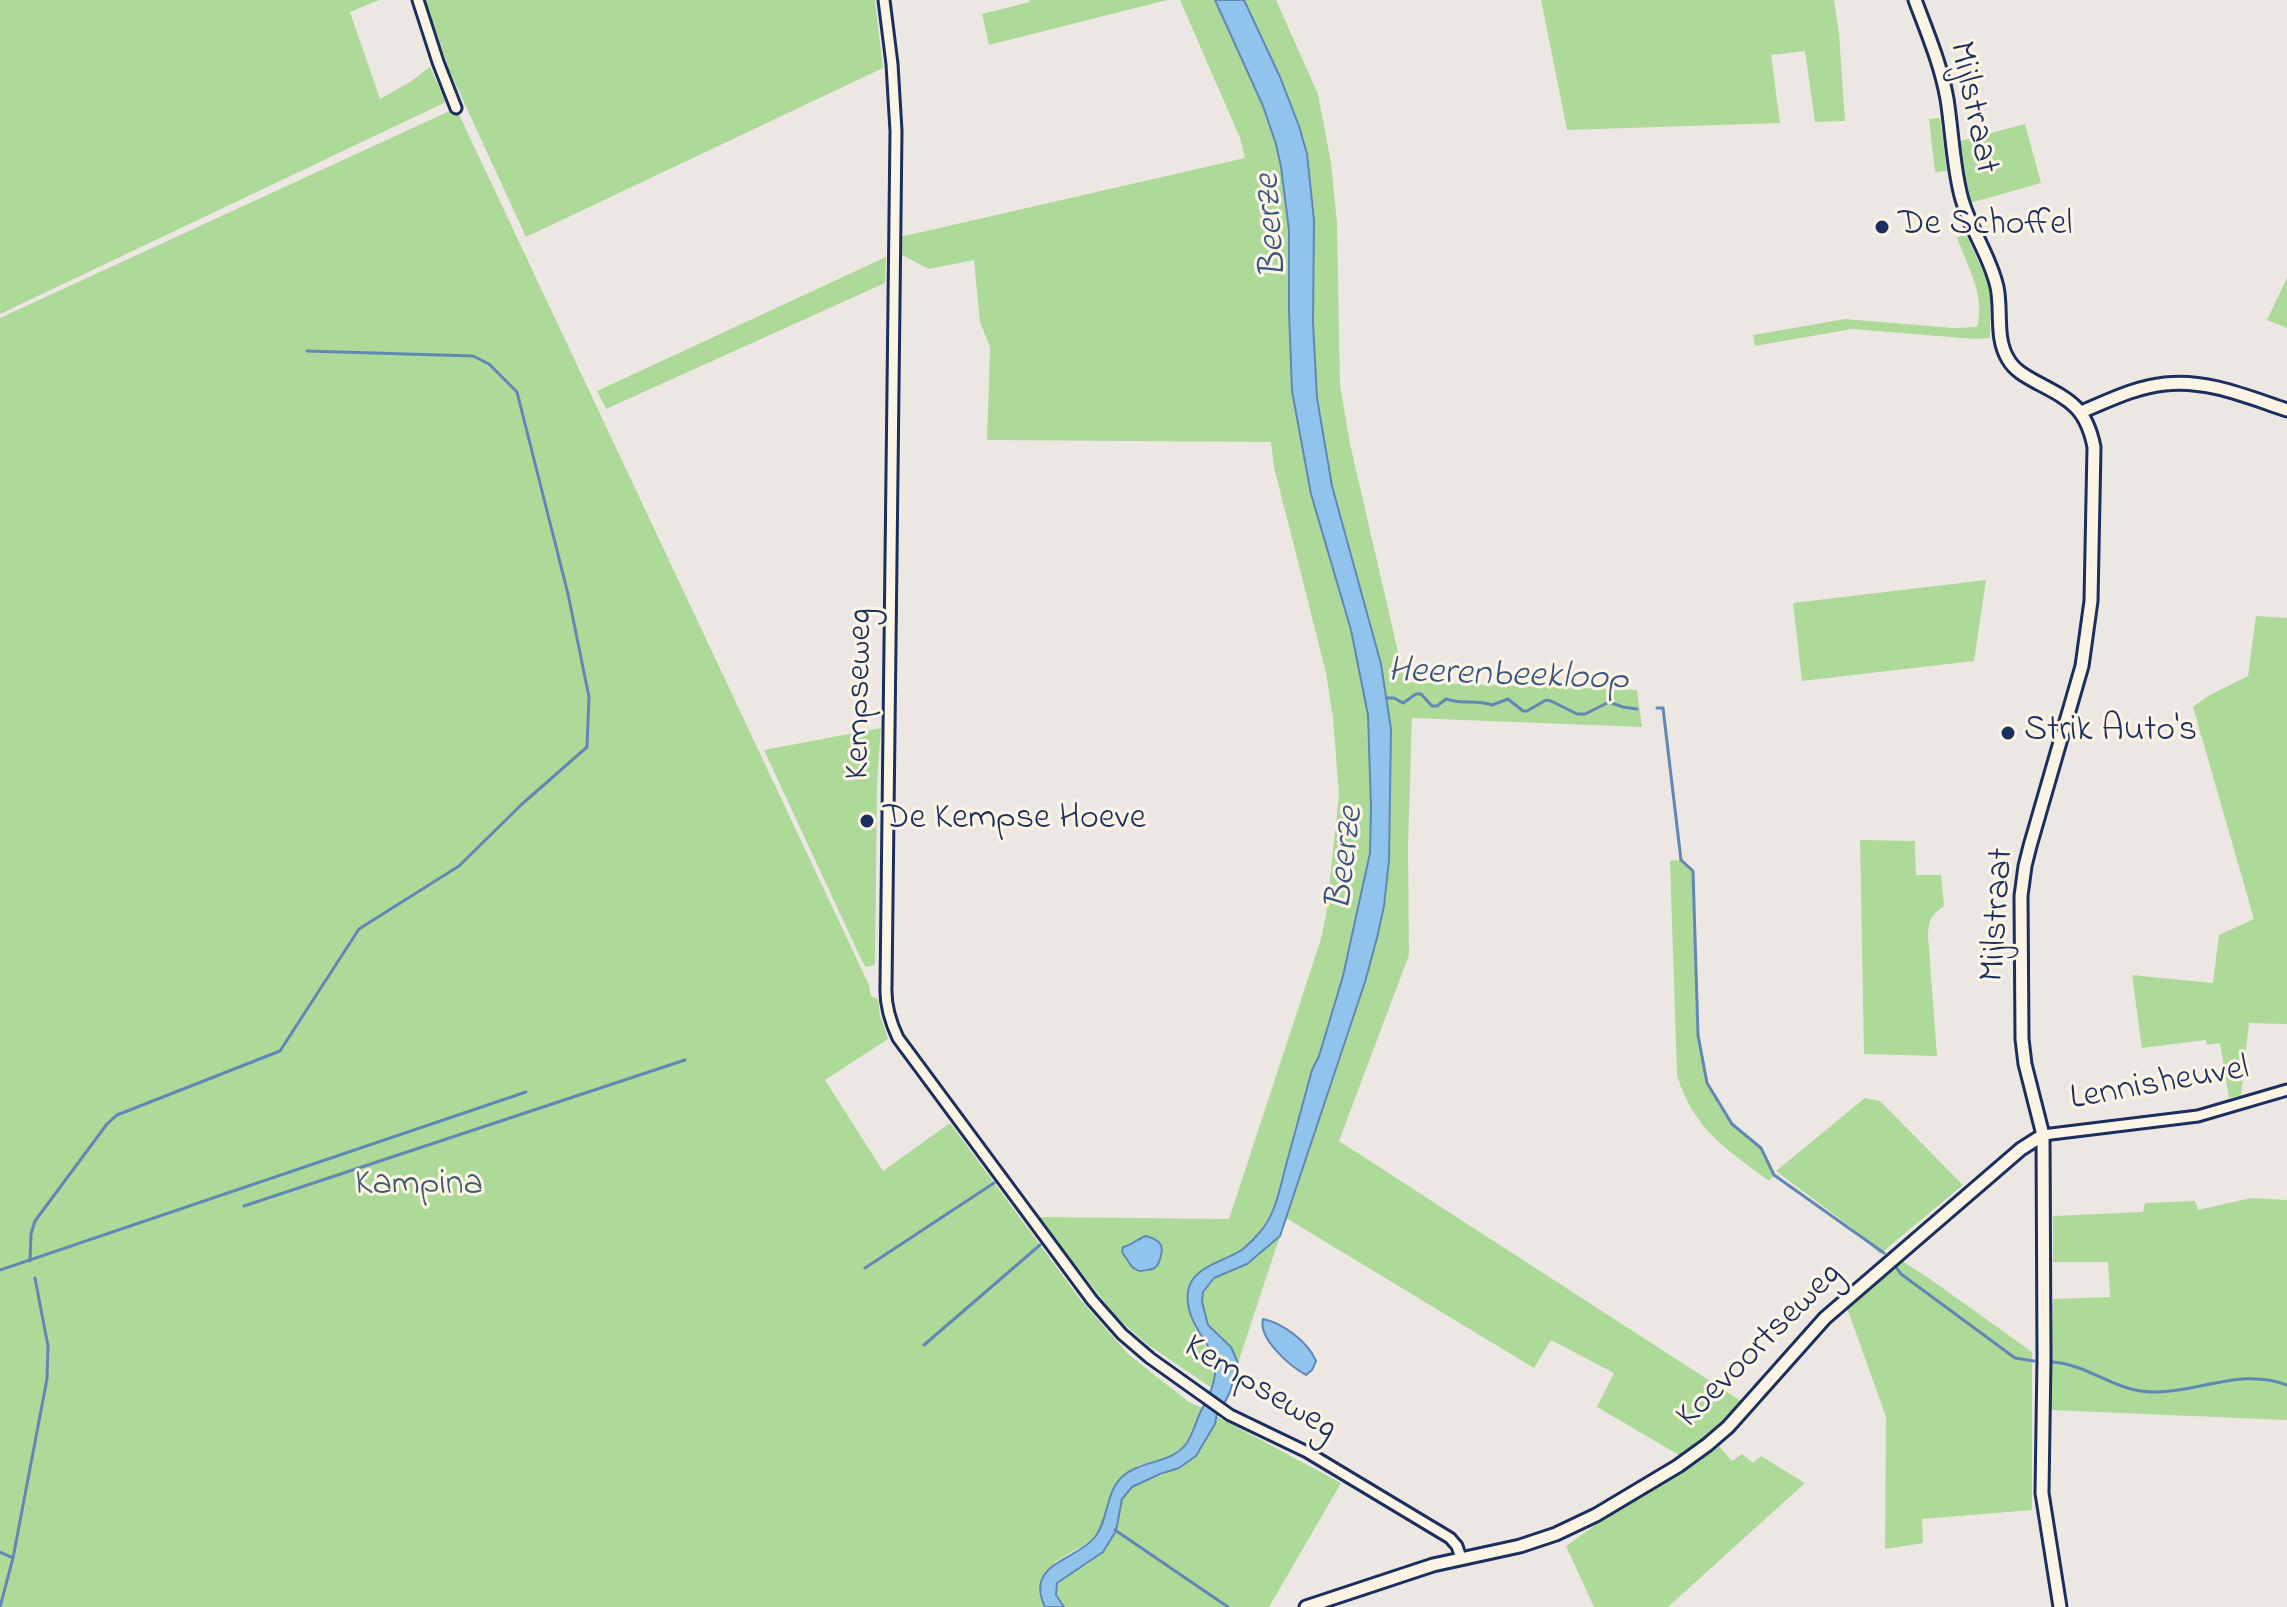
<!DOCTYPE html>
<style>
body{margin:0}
canvas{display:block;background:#ede7e4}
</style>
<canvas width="2287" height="1607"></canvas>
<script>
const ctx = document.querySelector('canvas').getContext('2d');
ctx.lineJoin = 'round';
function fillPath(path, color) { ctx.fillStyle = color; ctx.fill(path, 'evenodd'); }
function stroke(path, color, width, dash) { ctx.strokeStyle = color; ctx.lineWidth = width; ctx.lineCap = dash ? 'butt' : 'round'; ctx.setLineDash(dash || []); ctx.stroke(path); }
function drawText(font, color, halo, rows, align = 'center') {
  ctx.font = font + ' "Indie Flower",sans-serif'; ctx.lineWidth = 6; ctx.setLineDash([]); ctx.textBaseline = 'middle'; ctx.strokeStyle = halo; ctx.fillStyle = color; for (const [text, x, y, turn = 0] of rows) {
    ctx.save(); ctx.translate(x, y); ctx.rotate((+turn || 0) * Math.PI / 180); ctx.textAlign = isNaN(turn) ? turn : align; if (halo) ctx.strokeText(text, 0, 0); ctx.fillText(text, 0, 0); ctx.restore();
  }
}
const green = new Path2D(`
 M0,0H379L350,12L380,99L410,82L430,67L446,102L0,314Z
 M425,0H875L883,68L526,237L450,72Z
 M1030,0H1167L989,45L982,14L1030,2Z
 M1180,0H1215L1263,106L1276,144L1281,167L1289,230L1292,391L1311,494L1351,630L1368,715L1371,807L1370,853L1343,976L1319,1056L1312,1070L1276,1202L1266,1225L1242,1250L1198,1273C1196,1286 1190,1305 1192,1318C1198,1348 1224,1353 1212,1388L1148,1345L1117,1318L1038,1217L1229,1219L1321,939L1326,915L1339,795L1333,718L1326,673L1274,467L1271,442L987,440L990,347L980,322L974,260L929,269L900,254V237L1245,158L1240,138Z
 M1244,0H1276L1318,94L1331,163L1337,223L1340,385L1350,444L1405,682L1637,690L1642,727L1412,718L1408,847L1409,955L1339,1141L1741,1401L1707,1437L1679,1455L1597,1407L1614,1373L1551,1340L1534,1368L1286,1218L1365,982L1384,906L1389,861L1391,729L1381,664L1332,486L1317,398L1313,323L1314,220L1307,154L1299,126L1280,77Z
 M1541,0H1834L1839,34L1845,121L1815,122L1805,51L1771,55L1780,123L1567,130Z
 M456,108L869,985L871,996L878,999L880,1016L888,1039L825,1080L883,1171L950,1123L1080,1299L1128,1354L1189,1402L1203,1408L1184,1446L1169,1457L1139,1465L1112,1491L1104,1522L1094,1539L1055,1562L1041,1599L1045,1607H0V318Z
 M1940,118L1947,171L1935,172L1929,119Z
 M2025,124L2041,183L1970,203L1960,141Z
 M1965,232L1990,287V338L1975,339L1852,329L1755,346L1753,335L1845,319L1954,328L1977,327C1986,297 1967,265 1957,238Z
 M886,257L885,283L606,409L597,391Z
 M2287,278V328L2267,320Z
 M1986,580L1974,661L1802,681L1793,603Z
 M2256,616L2287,618V1024L2249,1023L2241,1095L2229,1098L2220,1043L2207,1045L2206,1040L2142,1048L2132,975L2213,983L2219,935L2254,919L2193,707L2208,696L2248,676Z
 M881,728L877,784L875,965L866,967L862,961L764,750Z
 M1860,840L1915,841L1916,875H1941L1944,906C1931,915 1929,920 1928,935L1937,1056L1864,1054Z
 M1681,860L1693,871L1698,1035L1707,1083L1732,1124L1761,1148L1774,1175L1769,1181C1725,1148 1694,1130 1677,1075L1670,861Z
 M1865,1098L1880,1101L1963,1185L1880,1254L1856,1231L1776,1171Z
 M2251,1198L2287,1200V1420L2049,1410L2053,1299L2110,1297L2108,1262H2053V1216L2143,1212L2145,1203L2195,1201L2198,1210Z
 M1280,1236L1238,1363L1231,1347L1208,1325L1202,1302L1203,1292L1214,1278L1247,1264Z
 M1899,1259L1930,1279L2032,1352V1510L1922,1519L1923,1543L1885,1549L1886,1417L1846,1305Z
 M1216,1416L1341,1483L1269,1607H1064L1056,1595L1057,1583L1068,1574L1088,1564L1116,1531L1122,1499L1132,1487L1179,1468L1215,1424Z
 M1719,1446L1732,1461L1742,1454L1753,1463L1761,1456L1805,1483L1668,1607H1594L1566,1546L1607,1517L1697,1463Z`);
const water = new Path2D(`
 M1215,0H1244L1280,77L1299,126L1307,154L1314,220L1313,323L1317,398L1332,486L1381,664L1391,729L1389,861L1384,906L1377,938L1365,982L1280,1236L1247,1264L1214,1278L1203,1292L1202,1302L1208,1325L1231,1347L1238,1363L1230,1392L1225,1402L1219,1403L1215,1424L1196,1456L1179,1468L1160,1474L1132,1487L1122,1499L1116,1531L1103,1552L1057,1583L1056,1595L1064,1607H1045C1024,1563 1076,1561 1095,1537C1109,1519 1105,1493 1122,1477C1140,1460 1171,1464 1186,1444C1193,1434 1196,1421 1201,1411C1212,1391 1222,1370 1209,1348C1199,1332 1185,1313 1188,1292C1191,1266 1225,1262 1243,1249C1249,1244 1255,1238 1260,1232C1277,1213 1281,1182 1288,1158C1296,1129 1304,1099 1312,1070L1319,1056L1343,976L1370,853L1371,807L1368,715L1351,630L1311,494L1292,391L1289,311V230L1281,167L1276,144L1263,106Z
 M1146,1236C1160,1240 1165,1245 1160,1259C1158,1264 1158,1267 1152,1269C1150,1270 1141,1271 1139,1271L1132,1267L1122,1252L1123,1247C1132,1245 1137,1239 1146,1236Z
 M1263,1319C1283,1323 1308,1342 1316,1361L1312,1370L1306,1375C1290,1366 1258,1339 1263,1319Z`);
const stream = new Path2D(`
 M1387,698H1394L1403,703L1416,694H1421L1432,706H1437L1446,699C1462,705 1476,699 1492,705L1508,699L1523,711H1527L1546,700L1551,701L1577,714H1585L1609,702L1623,707L1637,709
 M1657,708H1663L1681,860L1693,871L1698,1035L1707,1083L1732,1124L1761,1148L1774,1175L1884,1253
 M244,1206L685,1060
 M30,1261L31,1234L35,1221L107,1124L117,1115L280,1051L359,929L459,866L521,805L587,747L589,697L568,594L517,392L489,364L473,356L307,351
 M1896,1267L1901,1274L2015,1358L2034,1361
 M865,1268L994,1183
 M0,1270L526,1092
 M924,1345L1040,1245
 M2053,1362C2090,1365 2115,1392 2153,1392C2199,1393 2240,1367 2287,1385
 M1115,1530L1228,1607
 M0,1552L11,1557
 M0,1607L13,1558L47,1379L48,1346L35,1278`);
const minor = new Path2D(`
 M418,0L438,62L456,108
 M884,0L892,64L896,131L886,986C885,1005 890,1021 898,1038L1092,1300L1122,1334L1150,1358L1230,1415L1307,1452L1450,1538L1457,1546L1461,1558
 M2043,1135L2198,1116L2287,1090`);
const tertiary = new Path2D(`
 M1915,0C1927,32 1941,65 1947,99C1952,131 1953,165 1961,196C1969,228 1990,255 1997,287C2002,310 1995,338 2008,359C2014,370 2025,376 2036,382C2070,400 2086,407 2094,447L2091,601L2082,666L2030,846L2025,866L2021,896L2022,1039L2025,1064L2043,1135L2044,1359L2042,1493L2060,1607
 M2081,412C2108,401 2135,387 2165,384C2206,379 2248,397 2287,410
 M1306,1607L1433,1565L1520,1546L1556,1534L1596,1515L1678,1466L1707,1445L1728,1427L1825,1318L2021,1149L2043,1135`);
const markers = [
 [1882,227,8,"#1b2f5e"],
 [2008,733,8,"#1b2f5e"],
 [867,821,8,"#1b2f5e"]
];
const streetNames = [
 ["Mijlstraat",1971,108,78],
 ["Kempseweg",862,694,-89],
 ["Mijlstraat",2000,915,-86],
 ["Lennisheuvel",2160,1086,-10],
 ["Koevoortseweg",1761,1347,-45],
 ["Kempseweg",1259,1390,31]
];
const poiNames = [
 ["De Schoffel",1898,227],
 ["Strik Auto's",2024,733],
 ["De Kempse Hoeve",883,821]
];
const parkNames = [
 ["Kampina",419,1187]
];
const waterNames = [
 ["Beerze",1274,226,-94],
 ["Heerenbeekloop",1508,678,2],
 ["Beerze",1348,859,-83]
];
fillPath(green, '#adda99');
fillPath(water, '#90c4ed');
stroke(water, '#6188b4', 2);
stroke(stream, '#6188b4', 3);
stroke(minor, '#1b2f5e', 15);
stroke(tertiary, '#1b2f5e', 17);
stroke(minor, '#fcf5e5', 9);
stroke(tertiary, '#fcf5e5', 11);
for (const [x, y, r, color] of markers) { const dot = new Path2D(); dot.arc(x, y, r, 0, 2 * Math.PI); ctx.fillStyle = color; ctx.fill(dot); stroke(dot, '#fcf5e5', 3); }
drawText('36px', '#1b2f5e', '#fcf5e5', streetNames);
drawText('36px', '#1b2f5e', '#fcf5e5', poiNames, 'left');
drawText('36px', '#405a6d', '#fcf5e5', parkNames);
drawText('italic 38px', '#385482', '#fcf5e5', waterNames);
</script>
